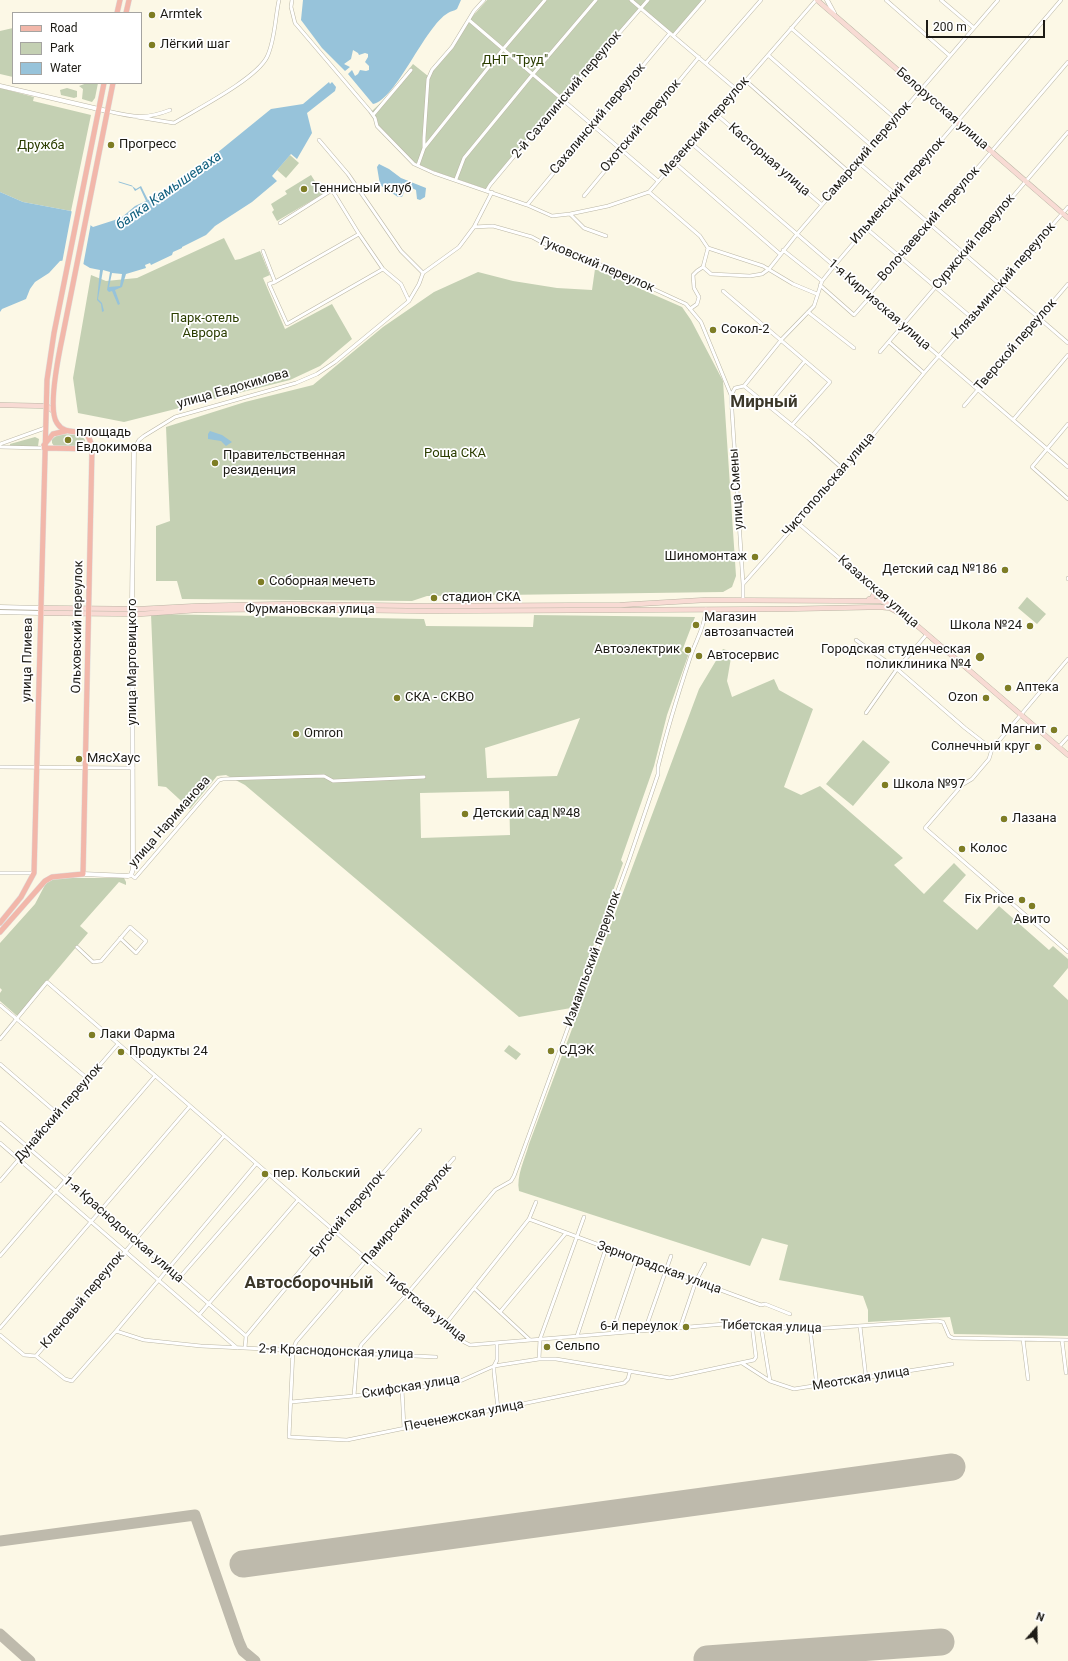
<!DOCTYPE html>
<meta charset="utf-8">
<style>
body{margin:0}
#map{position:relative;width:1068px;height:1661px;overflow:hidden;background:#fcf8e6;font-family:Roboto,sans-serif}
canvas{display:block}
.legend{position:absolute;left:12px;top:12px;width:130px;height:72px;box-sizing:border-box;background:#fff;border:1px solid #a5a4a1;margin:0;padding:5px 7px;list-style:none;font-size:12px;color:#1d1b15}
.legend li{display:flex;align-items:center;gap:8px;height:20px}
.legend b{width:20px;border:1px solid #a5a4a1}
.north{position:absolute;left:1016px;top:1609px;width:40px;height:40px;-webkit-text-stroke:3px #fff;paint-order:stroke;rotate:20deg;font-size:11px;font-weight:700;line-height:16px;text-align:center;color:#1d1b15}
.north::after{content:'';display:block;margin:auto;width:14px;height:18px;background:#1d1b15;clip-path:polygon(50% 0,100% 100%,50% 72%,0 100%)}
.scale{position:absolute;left:926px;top:20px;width:119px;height:18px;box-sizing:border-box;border:2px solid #1d1b15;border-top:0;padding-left:5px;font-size:12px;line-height:14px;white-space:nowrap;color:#1d1b15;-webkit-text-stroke:3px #fff;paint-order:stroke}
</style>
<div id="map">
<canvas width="1068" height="1661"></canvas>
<ul class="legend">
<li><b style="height:5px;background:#f2b7aa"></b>Road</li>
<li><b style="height:11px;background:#c4d0b3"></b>Park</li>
<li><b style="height:11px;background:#97c3da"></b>Water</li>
</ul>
<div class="north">N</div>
<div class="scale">200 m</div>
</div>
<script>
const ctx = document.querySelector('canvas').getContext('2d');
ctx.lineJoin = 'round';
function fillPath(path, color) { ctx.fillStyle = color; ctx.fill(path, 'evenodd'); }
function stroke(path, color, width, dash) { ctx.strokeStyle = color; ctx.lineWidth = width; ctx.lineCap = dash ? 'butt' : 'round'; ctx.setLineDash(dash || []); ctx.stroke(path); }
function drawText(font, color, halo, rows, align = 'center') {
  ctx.font = font + ' Roboto,sans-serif'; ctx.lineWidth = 3.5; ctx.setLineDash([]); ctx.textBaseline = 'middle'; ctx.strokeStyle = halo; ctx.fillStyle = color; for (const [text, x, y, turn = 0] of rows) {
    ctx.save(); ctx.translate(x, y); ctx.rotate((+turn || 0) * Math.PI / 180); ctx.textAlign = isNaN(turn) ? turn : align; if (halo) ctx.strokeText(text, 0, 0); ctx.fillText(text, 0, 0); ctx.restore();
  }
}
const green = new Path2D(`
 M487,0H705L674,36L641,8L486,189L439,173L410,161L379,130L372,111L389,95L413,64L428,76L459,38L472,17Z
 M13,28V77L0,74V31Z
 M87,83H98L95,98L92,102L82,99L83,89L79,86Z
 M0,88L34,97L33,101L91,115L71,211L23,202L0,192Z
 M67,88L77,91V97L74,98L61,95L60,90Z
 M290,155L299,163L286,178L277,170Z
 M311,175L323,194L277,221L272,212L274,210L271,204L287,194L285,191Z
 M224,238L235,260L240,259L260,251L270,275L263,278L285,329L332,304L352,339L320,366L290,380L124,422L78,413L73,378L91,275L106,281L137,278Z
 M595,269L682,307L691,320L723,381L736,576L732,587L723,592L427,596L412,601L182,599L177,581H156V526L170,521L166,427L245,402L313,385L383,327L434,292L478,272L513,281L557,288L592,290Z
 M59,434L81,435L85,440L84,445L82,447L54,446L52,443V439Z
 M35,437L39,439L38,446H10V444Z
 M1027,597L1046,614L1037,624L1018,608Z
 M151,614L424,619L426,626L533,627L534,615L695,617L682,651L689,653L667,715L654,766L621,860L623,863L571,1008L519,1017L245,785L226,775L217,776L190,809L166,787L158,786ZM580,718L557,776L487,778L485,748ZM509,791L510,835L421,838L420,793Z
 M723,649L732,652L727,681L732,697L774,679L779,690L813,709L784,787L801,795L820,786L903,858L894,865L924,894L954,863L966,875L943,901L977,930L999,906L1049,950L1053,946L1068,959V968L1053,986L1068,1000V1336L954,1334L950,1317L868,1322V1310L863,1296L779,1280L788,1245L762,1238L750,1266L519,1191C516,1176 525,1159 529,1144L699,689Z
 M863,740L890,762L853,806L826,784Z
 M67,878H124L126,882V885L119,882L80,926L88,933L19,1015H16L0,1001V993L2,990L0,988V943L35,904L46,883L54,879Z
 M509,1045L521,1054L516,1060L504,1051Z`);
const water = new Path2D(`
 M303,0H461L457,9C454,11 451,11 448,13C425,26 396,100 373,104L348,74L352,70L355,76L358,74L360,70L366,71L369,70V66L365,62L368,57V54L365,53L359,55L358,53L353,50L351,59L344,64L350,67L345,71L322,48L301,20Z
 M329,82L330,84L332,82L336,87L335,91L307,113L312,133L297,159L291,154L272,176L277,181L252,202L215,226L206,235L182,247V248L173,252L172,255L153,264L151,265L150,263L145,265L146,268L126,274L122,287L115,290L120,304L118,305L112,291L109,292L107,290L110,272L103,270L98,299L102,303L104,311L102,312L101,304L97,300L100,270L90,268L75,259L60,261L49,273L35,282L30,289L26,299L2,309L0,312V192L23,202L71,211L93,227L121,218L135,206L146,201L140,188L135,191L132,186L136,189L141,186L148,200L196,170L271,109L303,104ZM112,273L122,274L120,286L109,287Z
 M379,164L389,169L401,178L426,188L425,197L420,200L417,199L416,190L410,187L405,190L402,197H398L380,185L377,167Z
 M210,431L222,435L232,442L226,446L221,441L208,439V434Z`);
const pier = new Path2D(`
 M72,210L91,223L83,266L74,261L62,263Z`);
const stream = new Path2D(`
 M119,182L132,186`);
const taxiway = new Path2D(`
 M0,1541L195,1515L239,1642L243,1651L255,1661
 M0,1634L30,1661
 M737,1661L744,1657`);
const runway = new Path2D(`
 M243,1564L952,1467
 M707,1659L941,1642`);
const minor = new Path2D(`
 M292,0L291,7L295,23L370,111L375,118L377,126L414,164L434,173L527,205L552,216L570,214L608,206L649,192L816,0
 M631,0L737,90
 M886,0L950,56
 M941,0L974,28
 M469,20L658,181
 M791,28L896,119
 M673,36L704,0
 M768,55L873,147
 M706,63L761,0
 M745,80L850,173
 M107,111C133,117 145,120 170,110
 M716,114L822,205
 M373,115L411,70
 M137,117L174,123C197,109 256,79 267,57C275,41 275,18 279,0
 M319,140L348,174L401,251L423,273
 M691,143L1068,467
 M424,148V138L428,79L432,70L452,47L474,11L484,0
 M674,162L780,254
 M859,163L1068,343
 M418,165L424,148L504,48L545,0
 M456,179L464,158L533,74L596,0
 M487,190L490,185L561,100L648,0
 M649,192L700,236L708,248L763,266L793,284L817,294
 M584,196L699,57
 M527,205L670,33
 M570,214L584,228L606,236
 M280,223L332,190L359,234L383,269L401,284L409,301
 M474,227L493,226L532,237L558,251L597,263L686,304L701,322L731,395L743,584
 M866,228L972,318
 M708,248L703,267L711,274L750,276L762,274L769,269L797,234L998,0
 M783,250L822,281
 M263,251L275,282L269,284L287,324L383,269
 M275,282L359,234
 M820,285L854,315L870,297
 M723,291L830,382L792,425
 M868,296L1068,62
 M690,309L697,304L699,297L694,288L693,275L697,271L703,267
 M808,312L854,348
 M889,342L924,373
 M880,352L1068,132
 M744,386L782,339L814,306L822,281L834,266L1061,0
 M731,395L735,388L744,386L808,438L844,470
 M768,405L805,361
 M964,406L1068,284
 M1013,420L1068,355
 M1068,424L1032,467L1068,499
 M0,444L45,428
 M0,447L44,448
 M134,449L139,440L144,436L175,417L296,383L317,374L335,362L409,301L419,284L423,273L459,247L474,227L492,192
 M798,523L894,605
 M1068,579V578
 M743,599V584L844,470L924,373L1068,207
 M856,640L897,669L965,728L992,749
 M1068,659L992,749L989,759L972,779L962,785L925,828L1068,952
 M866,713L897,669L927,634
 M1059,747L1068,737
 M0,767L133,768
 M0,873H34
 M131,875L135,878L219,780L223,779L324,776L333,781L424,777
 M77,947L93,962L101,961L130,927L146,941L136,953L120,938
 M0,1005L88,1079
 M0,1039L47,982L444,1326L458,1339L470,1345L725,1324L810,1329L937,1321L943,1322L949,1336L953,1338L1068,1340
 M0,1064L58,1114
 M0,1123L246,1336
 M0,1143L237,1348
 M454,1158L296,1342L293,1350L289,1437L347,1440L624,1383L628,1379L630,1371
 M0,1181L118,1044
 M529,1219L761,1305L765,1304L790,1314
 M0,1256L155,1076
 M179,1278L269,1175
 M475,1289L530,1340
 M500,1312L566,1233
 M199,1315L298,1200
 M444,1326L529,1219L536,1202
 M761,1326L770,1381
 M860,1326L866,1378
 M0,1328L190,1106
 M680,1328L696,1281L705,1264
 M810,1329L817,1386
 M645,1330L671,1256
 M116,1331L144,1340L201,1346L436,1357
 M612,1333L637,1259
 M0,1335L24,1355L36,1356L65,1379L72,1381L116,1331L256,1164
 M246,1336L333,1231L420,1130
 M577,1336L606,1248
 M1023,1339L1028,1379
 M1062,1340L1066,1373
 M497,1343V1360L494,1366V1372L498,1409
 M245,1348L246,1336
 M36,1356L224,1136
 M539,1359L540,1339L584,1217
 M742,1363L770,1381L794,1389L952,1364
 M402,1389L404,1428
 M354,1396L357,1358L361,1345L407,1294L495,1190L511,1181L514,1176L629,860L658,774V767C667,730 678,694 690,658C695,642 705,627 706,609
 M291,1402L354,1396L458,1382L494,1366L539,1359H556L670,1378L754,1360L756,1357L752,1325`);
const tertiary = new Path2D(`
 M827,0L834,13
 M0,86L107,111
 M0,607L40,608
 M0,612L40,613
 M83,874L128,876L131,875L133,869L132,603L134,449H92`);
const secondary = new Path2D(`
 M817,0L1068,218
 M0,405L47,406L53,411
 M869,599L871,600L875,592L874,587
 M40,608L140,609L197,606L285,604L425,606L620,605L705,600L880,601L897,607L914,623L1068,755
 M40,613L140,614L197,610L278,609L426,611L620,610L786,609L880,607L890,608L903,615`);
const primary = new Path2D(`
 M117,13L120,0
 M126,13L129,0
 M44,445L53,434L66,431
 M44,448L92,449
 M0,923L21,897L34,873L47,380L54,333L104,83
 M0,932L45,881L52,877L83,874L92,449C89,420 68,441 57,423C47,409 59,353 63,334L113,83`);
const markers = [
 [152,15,4,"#7e7d25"],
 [152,45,4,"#7e7d25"],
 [111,145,4,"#7e7d25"],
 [304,189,4,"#7e7d25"],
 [713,330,4,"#7e7d25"],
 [68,440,4,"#7e7d25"],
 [215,463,4,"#7e7d25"],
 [755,557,4,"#7e7d25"],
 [1005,570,4,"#7e7d25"],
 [261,582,4,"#7e7d25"],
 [434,598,4,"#7e7d25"],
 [696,625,4,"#7e7d25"],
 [1030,626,4,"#7e7d25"],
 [688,650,4,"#7e7d25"],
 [699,656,4,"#7e7d25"],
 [980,657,5,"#7e7d25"],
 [1008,688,4,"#7e7d25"],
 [397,698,4,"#7e7d25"],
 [986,698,4,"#7e7d25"],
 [1054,730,4,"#7e7d25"],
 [296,734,4,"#7e7d25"],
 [1038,747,4,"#7e7d25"],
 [79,759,4,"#7e7d25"],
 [885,785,4,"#7e7d25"],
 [465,814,4,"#7e7d25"],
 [1004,819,4,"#7e7d25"],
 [962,849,4,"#7e7d25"],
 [1022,900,4,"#7e7d25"],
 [1032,906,4,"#7e7d25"],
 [92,1035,4,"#7e7d25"],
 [551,1051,4,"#7e7d25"],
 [121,1052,4,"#7e7d25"],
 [265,1174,4,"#7e7d25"],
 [686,1327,4,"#7e7d25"],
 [547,1347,4,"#7e7d25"]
];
const poiNames = [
 ["Armtek",160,15],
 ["Лёгкий шаг",160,45],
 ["Прогресс",119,145],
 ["Теннисный клуб",312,189],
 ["Сокол-2",721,330],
 ["площадь",76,433],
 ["Евдокимова",76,448],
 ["Правительственная",223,456],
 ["резиденция",223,471],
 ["Шиномонтаж",747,557,"right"],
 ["Детский сад №186",997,570,"right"],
 ["Соборная мечеть",269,582],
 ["стадион СКА",442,598],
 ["Магазин",704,618],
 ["автозапчастей",704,633],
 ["Школа №24",1022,626,"right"],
 ["Автоэлектрик",680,650,"right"],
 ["Городская студенческая",971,650,"right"],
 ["поликлиника №4",971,665,"right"],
 ["Автосервис",707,656],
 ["Аптека",1016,688],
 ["СКА - СКВО",405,698],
 ["Ozon",978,698,"right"],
 ["Магнит",1046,730,"right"],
 ["Omron",304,734],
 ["Солнечный круг",1030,747,"right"],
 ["МясХаус",87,759],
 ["Школа №97",893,785],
 ["Детский сад №48",473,814],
 ["Лазана",1012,819],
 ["Колос",970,849],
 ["Fix Price",1014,900,"right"],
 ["Авито",1032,920,"center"],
 ["Лаки Фарма",100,1035],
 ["СДЭК",559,1051],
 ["Продукты 24",129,1052],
 ["пер. Кольский",273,1174],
 ["6-й переулок",678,1327,"right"],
 ["Сельпо",555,1347]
];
const parkNames = [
 ["ДНТ \"Труд\"",515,61],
 ["Дружба",41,146],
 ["Парк-отель",205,319],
 ["Аврора",205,334],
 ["Роща СКА",455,454]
];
const streetNames = [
 ["2-й Сахалинский переулок",567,95,-50],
 ["Белорусская улица",942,109,41],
 ["Сахалинский переулок",598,119,-50],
 ["Охотский переулок",641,126,-50],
 ["Мезенский переулок",705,127,-49],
 ["Самарский переулок",867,152,-49],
 ["Касторная улица",769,160,41],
 ["Ильменский переулок",898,191,-49],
 ["Волочаевский переулок",929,224,-49],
 ["Суржский переулок",974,242,-50],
 ["Гуковский переулок",597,265,23],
 ["Клязьминский переулок",1004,281,-49],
 ["1-я Киргизская улица",879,305,41],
 ["Тверской переулок",1016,345,-49],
 ["улица Евдокимова",233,389,-16],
 ["Чистопольская улица",829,485,-49],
 ["улица Смены",737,489,-94],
 ["Казахская улица",878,592,41],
 ["Фурмановская улица",310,610],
 ["Ольховский переулок",78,627,-89],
 ["улица Плиева",28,660,-89],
 ["улица Мартовицкого",133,662,-90],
 ["улица Нариманова",170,822,-49],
 ["Измаильский переулок",593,959,-70],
 ["Дунайский переулок",59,1113,-49],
 ["Бугский переулок",348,1214,-50],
 ["Памирский переулок",407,1214,-49],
 ["1-я Краснодонская улица",123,1230,41],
 ["Зерноградская улица",659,1268,20],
 ["Кленовый переулок",83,1300,-50],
 ["Тибетская улица",425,1308,39],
 ["Тибетская улица",771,1327,2],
 ["2-я Краснодонская улица",336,1352,2],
 ["Меотская улица",861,1379,-9],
 ["Скифская улица",411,1387,-9],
 ["Печенежская улица",464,1416,-11]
];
const waterNames = [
 ["балка Камышеваха",169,191,-35]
];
const districtNames = [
 ["Мирный",764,403],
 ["Автосборочный",309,1284]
];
fillPath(green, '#c4d0b3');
fillPath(water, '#97c3da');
fillPath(pier, '#fcf8e6');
stroke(stream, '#97c3da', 1);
stroke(taxiway, '#bebaac', 11);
stroke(runway, '#bebaac', 27);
stroke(minor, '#bab6a5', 4);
stroke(tertiary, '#bab6a5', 5);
stroke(secondary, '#bab6a5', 5.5);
stroke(primary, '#dfdfde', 6);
stroke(minor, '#fff', 3);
stroke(tertiary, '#fff', 4);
stroke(secondary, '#f8dbd4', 4.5);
stroke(primary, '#f2b7aa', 5);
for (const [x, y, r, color] of markers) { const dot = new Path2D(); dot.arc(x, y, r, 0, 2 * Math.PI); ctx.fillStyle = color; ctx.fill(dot); stroke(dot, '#fff', 1.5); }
drawText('13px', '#1d1b15', '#fff', poiNames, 'left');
drawText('13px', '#2b3d00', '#fff', parkNames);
drawText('13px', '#1d1b15', '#fff', streetNames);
drawText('italic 14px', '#11607f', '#fff', waterNames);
drawText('bold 17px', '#3b3729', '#fff', districtNames);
</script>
